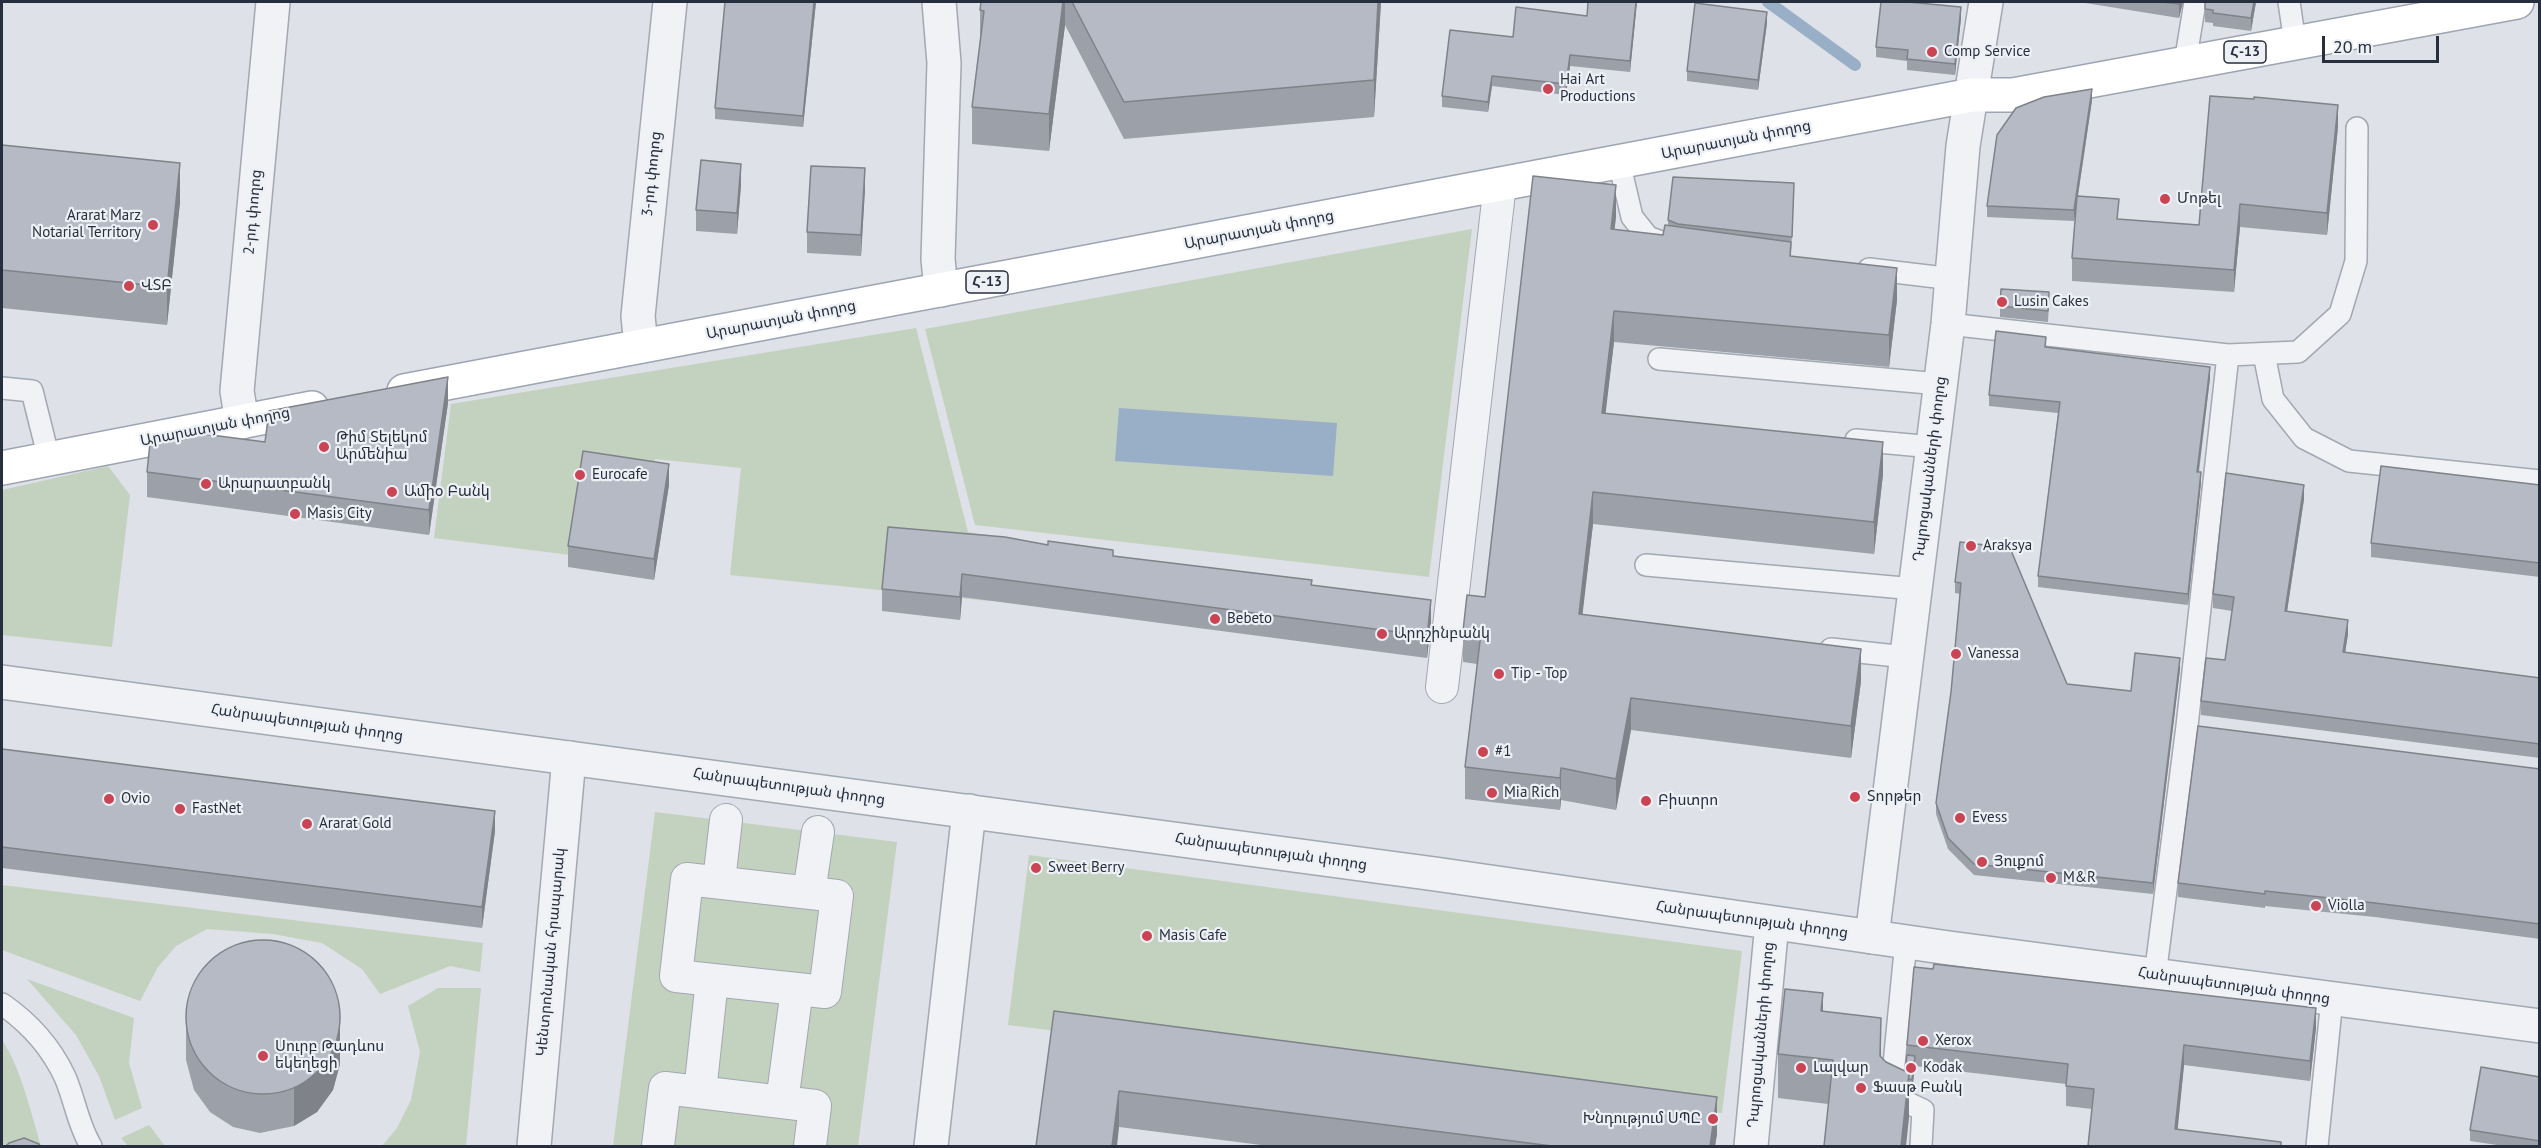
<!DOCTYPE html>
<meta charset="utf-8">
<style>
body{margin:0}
#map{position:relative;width:2541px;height:1148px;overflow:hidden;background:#dee1e7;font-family:"PT Sans",sans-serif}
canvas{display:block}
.frame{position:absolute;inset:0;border:3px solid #272f3e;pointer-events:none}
.scale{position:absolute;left:2322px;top:36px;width:117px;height:27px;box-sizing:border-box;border:3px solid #272f3e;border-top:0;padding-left:8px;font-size:18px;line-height:21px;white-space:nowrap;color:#272f3e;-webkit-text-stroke:4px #edf0f5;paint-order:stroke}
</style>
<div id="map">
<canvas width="2541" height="1148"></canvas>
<div class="frame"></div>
<div class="scale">20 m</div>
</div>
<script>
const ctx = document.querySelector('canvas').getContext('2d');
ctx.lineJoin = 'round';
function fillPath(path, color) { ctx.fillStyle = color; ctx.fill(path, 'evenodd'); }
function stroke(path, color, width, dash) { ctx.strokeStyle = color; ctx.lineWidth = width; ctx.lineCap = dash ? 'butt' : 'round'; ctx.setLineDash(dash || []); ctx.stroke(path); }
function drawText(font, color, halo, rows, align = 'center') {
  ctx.font = font + ' "PT Sans","Noto Sans Armenian",sans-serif'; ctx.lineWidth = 4.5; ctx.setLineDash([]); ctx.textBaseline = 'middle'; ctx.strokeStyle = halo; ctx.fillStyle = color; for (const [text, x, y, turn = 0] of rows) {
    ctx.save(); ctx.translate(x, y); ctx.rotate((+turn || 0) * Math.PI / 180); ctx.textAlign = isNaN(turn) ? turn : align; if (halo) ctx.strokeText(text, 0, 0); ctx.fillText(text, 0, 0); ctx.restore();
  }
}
const green = new Path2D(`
 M1472,229L1429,577L975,525L925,329Z
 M916,328L968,532L999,537L989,601L730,575L741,468L655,459L643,564L434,538L451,404Z
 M108,466L130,495L112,647L2,635V490Z
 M655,812L897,842L858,1146H613Z
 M1029,855L1742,951L1722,1113L1008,1025Z
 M2,885L483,943L480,972L450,966L380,994L362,969L322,943L273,934L207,929L176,946L158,967L140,1001L2,950Z
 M27,979L134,1018L129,1063L142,1108L115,1120L99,1076L76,1035Z
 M438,988H481L466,1146H382L397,1128L411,1100L420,1052L408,1006Z
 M2,1040C21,1068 31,1113 41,1146H2Z
 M149,1125L165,1146H128L121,1138Z`);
const water = new Path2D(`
 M1119,408L1337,423L1333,476L1115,461Z`);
const stream = new Path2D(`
 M1768,2L1855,65`);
const service = new Path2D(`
 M2289,2L2295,43
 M2185,63L2195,2
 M1619,162L1632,217L1648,237L1669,245
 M1869,269L1953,279
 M1948,324L2228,355L2298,352L2340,314L2356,261L2357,128
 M2264,354L2273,399L2304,438L2349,461L2540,481
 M1659,359L1940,384
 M2,388L32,391L49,459
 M1856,440L1933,447
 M1646,565L1915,589
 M1831,649L1906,657
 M1906,941L1891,1095L1923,1110L1921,1146
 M2155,976L2187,726L2228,355
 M2,1004C28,1022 51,1047 65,1077C75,1100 78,1125 91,1146
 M2317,1146L2332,999`);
const pedestrian = new Path2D(`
 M1442,687L1500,184
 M687,879L837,896L825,992L676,976Z
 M719,881L726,820
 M809,893L818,832
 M700,1092L712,980
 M782,1102L797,989
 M658,1146L665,1088L815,1106L810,1146`);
const minor = new Path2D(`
 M939,2L944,63L938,259L941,290
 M641,346L638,316L670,2
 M242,422L237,391L273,2
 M1872,937L1948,324L1963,146L1986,2
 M534,1146L569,758
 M931,1146L969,811`);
const tertiary = new Path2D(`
 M2,682L1435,874L1949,948L2540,1026
 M1751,1146L1772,923`);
const primary = new Path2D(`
 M404,391L1972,95H2013L2517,2
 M2,468L312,408`);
const wall = new Path2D(`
 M816,2L803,127L715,119V108Z
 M981,2H1381L1374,117L1124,139L1065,25L1049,151L972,144V107L980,39V10Z
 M1637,2L1630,72L1570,66L1566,95L1492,86L1488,112L1442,107V96L1513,37Z
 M2079,2H2183L2179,18Z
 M2205,2H2256L2251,31L2213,26V23L2205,22Z
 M1961,18L1955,75L1907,70V61L1876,57V47Z
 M1767,23L1758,90L1687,81V71Z
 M2092,100L2078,196L2119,219L2199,225L2338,127L2327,235L2240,227L2234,292L2072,281V258L2076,209L2074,221L1987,217V206Z
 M2,145L180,202L167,325L2,308Z
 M741,185L737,234L696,231V210Z
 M865,189L861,256L807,253V232Z
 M1794,194L1791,256L1897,300L1889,367L1614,342L1605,413L1883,474L1874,554L1593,524L1582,614L1861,681L1851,758L1631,730L1616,810L1561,800L1560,810L1465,799V767L1477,664L1463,662V631L1485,597L1616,217L1614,230L1663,235L1668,226V220Z
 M2049,303L2048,322L2000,317V306Z
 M2046,347L2210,378L2199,472L2201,483L2188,605L2038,587V576L2058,413L1989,406V395Z
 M448,403L429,535L147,497V472L265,442Z
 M669,485L654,580L568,567V546Z
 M2540,485V577L2371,557V543Z
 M2304,499L2287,611L2348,634L2345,652L2540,678V758L2201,715V701L2225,660L2232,611L2213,608V594Z
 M888,527L1113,556L1312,585L1431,622L1427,658L962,597L960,620L882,611V589Z
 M1960,542L2067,684L2131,691L2180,669L2153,894L1974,875L1948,849L1936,814V803L1951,692L1960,594L1955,593V582Z
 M2,749L495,831L482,928L2,868Z
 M2538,769H2540V939L2375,917L2265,906V908L2178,897V883Z
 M1054,1011L1717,1134L1715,1146H1269L1119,1127Z
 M1823,1011L1886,1062L1905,1071L1907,1045L2316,1028L2310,1081L2184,1065L2177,1130L2281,1146H2088L2092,1109L2066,1106V1084L1915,1066L1912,1091L1909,1090V1118L1828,1104L1778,1098V1054Z
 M186,1022L340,1064L333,1090L317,1112L294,1126L260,1133L233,1127L210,1112L194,1090L186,1060Z
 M2540,1077V1146H2504L2470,1141V1130Z`);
const shadedWall = new Path2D(`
 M814,2H816L803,127V116Z
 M1063,2H1065V25L1049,151V114Z
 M1378,2H1381L1374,117V80Z
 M1636,2H1637L1630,72V61Z
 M2180,2H2183L2179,18V4Z
 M2254,2H2256L2251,31V18Z
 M1961,7V18L1955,75V64Z
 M1767,12V23L1758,90V80Z
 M1570,55V66L1566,95V84Z
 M1492,76V86L1488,112V102Z
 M2092,89V100L2074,221V210Z
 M2338,105V127L2327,235V213Z
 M180,163V202L167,325V287Z
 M741,164V185L737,234V213Z
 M865,168V189L861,256V235Z
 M1616,185V217L1611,261V229Z
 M2240,204V227L2234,292V270Z
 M1897,268V300L1889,367V335Z
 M1614,311V342L1602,444V413Z
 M2210,367V378L2197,483V472Z
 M448,377V403L429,535V510Z
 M1883,442V474L1874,554V522Z
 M669,464V485L654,580V559Z
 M2201,472V483L2188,605V594Z
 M2304,485V499L2285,625V611Z
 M1593,492V524L1579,645V614Z
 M962,574V597L960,620V597Z
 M1431,600V622L1427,658V636Z
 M2348,620V634L2343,666V652Z
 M1861,649V681L1851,758V726Z
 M2180,658V669L2153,894V883Z
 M1631,698V730L1616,810V779Z
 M1561,768V800L1560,810V778Z
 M495,811V831L482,928V907Z
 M1823,993V1037L1821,1011Z
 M2316,1008V1028L2310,1081V1061Z
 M1881,1018V1063L1880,1056Z
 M340,1026V1064L333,1090L317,1112L294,1126V1088Z
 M2184,1045V1065L2176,1146L2175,1129Z
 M1915,1056V1067L1912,1091V1080Z
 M1909,1073V1118L1906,1146H1901Z
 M1119,1091V1127L1117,1146H1112Z
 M1717,1097V1134L1715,1146H1710Z`);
const building = new Path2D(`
 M725,2H814L803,116L715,108Z
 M981,2H1063L1049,114L972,107L984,11L980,10Z
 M1072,2H1378L1374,80L1124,102Z
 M1588,2H1636L1630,61L1570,55L1566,84L1492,76L1488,102L1442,96L1450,30L1513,37L1516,7L1587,16Z
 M1881,2H1908L1961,7L1955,64L1907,59L1908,50L1876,47Z
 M2162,2H2180L2179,4Z
 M2205,2H2254L2251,18L2213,13V10L2205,9Z
 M1695,3L1767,12L1758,80L1687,71Z
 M2092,89L2074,210L1987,206L1997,135L2016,108L2044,97Z
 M2210,96L2254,99V97L2338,105L2327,213L2240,204L2234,270L2072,258L2077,196L2119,199L2117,219L2199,225Z
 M2,145L180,163L167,287L2,270Z
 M701,160L741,164L737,213L696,210Z
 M811,166L865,168L861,235L807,232Z
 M1533,176L1616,185L1611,229L1663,235L1665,225L1791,242L1790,256L1897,268L1889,335L1614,311L1602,413L1883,442L1874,522L1593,492L1579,614L1861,649L1851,726L1631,698L1616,779L1561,768L1560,778L1465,767L1481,633L1463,631L1467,595L1485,597Z
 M1673,177L1794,183L1792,237L1678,224L1668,220Z
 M2001,289L2049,292L2048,311L2000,306Z
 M1996,331L2046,337L2045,347L2210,367L2197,472H2201L2188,594L2038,576L2060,402L1989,395Z
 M448,377L429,510L147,472L150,443L196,433L265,442L269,411Z
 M583,451L669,464L654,559L568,546Z
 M2381,466L2540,485V563L2371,543Z
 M2226,473L2304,485L2285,611L2348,620L2343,652L2540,678V744L2201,701L2206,658L2225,660L2234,597L2213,594Z
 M888,527L1005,537L1048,545V541L1113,550V556L1312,580L1311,585L1431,600L1427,636L962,574L960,597L882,589Z
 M1960,542L2010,548L2067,684L2131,691L2135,653L2180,658L2153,883L1974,864L1948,838L1936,803L1951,692L1961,583L1955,582Z
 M2198,726L2540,769V924L2375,903L2265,891V894L2178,883Z
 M2,749L495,811L482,907L2,847Z
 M186 1017a77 77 0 1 1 154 0a77 77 0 1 1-154 0Z
 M1934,964L2316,1008L2310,1061L2184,1045L2175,1129L2281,1142V1146H2088L2094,1089L2066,1086L2068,1064L1907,1045L1914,967L1933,969Z
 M1785,989L1823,993L1821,1011L1881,1018L1880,1056L1886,1062L1909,1073L1901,1146H1824L1833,1060L1778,1054Z
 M1054,1011L1717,1097L1710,1146H1552L1119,1091L1112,1146H1036Z
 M1907,1055L1915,1056L1912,1080L1909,1079V1073L1905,1071Z
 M2481,1067L2540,1077V1141L2470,1130Z
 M24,1138L39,1144L40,1146H6L9,1143Z`);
const markers = [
 [1932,52,6,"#cb4454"],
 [1548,89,6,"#cb4454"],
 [2165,199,6,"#cb4454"],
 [153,225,6,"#cb4454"],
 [129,286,6,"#cb4454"],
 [2002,302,6,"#cb4454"],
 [324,447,6,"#cb4454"],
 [580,475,6,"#cb4454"],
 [206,484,6,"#cb4454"],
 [392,492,6,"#cb4454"],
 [295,514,6,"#cb4454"],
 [1971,546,6,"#cb4454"],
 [1215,619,6,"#cb4454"],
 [1382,634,6,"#cb4454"],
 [1956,654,6,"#cb4454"],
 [1499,674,6,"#cb4454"],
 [1483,752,6,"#cb4454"],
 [1492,793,6,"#cb4454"],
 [1855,797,6,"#cb4454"],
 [109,799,6,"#cb4454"],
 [1646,801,6,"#cb4454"],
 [180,809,6,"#cb4454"],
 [1960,818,6,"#cb4454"],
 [307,824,6,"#cb4454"],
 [1982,862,6,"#cb4454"],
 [1036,868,6,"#cb4454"],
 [2051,878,6,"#cb4454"],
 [2316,906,6,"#cb4454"],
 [1147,936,6,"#cb4454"],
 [1923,1041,6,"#cb4454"],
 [263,1056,6,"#cb4454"],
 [1801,1068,6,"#cb4454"],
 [1911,1068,6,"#cb4454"],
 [1861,1088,6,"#cb4454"],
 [1713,1119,6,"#cb4454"]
];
const shields = [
 [2245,52,42],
 [987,282,42]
];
const shieldNames = [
 ["Հ-13",2245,52],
 ["Հ-13",987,282]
];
const poiNames = [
 ["Comp Service",1944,52],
 ["Hai Art",1560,80],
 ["Productions",1560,97],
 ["Մոթել",2177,199],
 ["Ararat Marz",141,216,"right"],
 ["Notarial Territory",141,233,"right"],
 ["ՎՏԲ",141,286],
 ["Lusin Cakes",2014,302],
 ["Թիմ Տելեկոմ",336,438],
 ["Արմենիա",336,455],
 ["Eurocafe",592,475],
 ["Արարատբանկ",218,484],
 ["Ամիօ Բանկ",404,492],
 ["Masis City",307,514],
 ["Araksya",1983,546],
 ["Bebeto",1227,619],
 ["Արդշինբանկ",1394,634],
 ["Vanessa",1968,654],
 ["Tip - Top",1511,674],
 ["#1",1495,752],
 ["Mia Rich",1504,793],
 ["Տորթեր",1867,797],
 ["Ovio",121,799],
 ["Բիստրո",1658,801],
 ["FastNet",192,809],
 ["Evess",1972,818],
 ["Ararat Gold",319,824],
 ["Յուքոմ",1994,862],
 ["Sweet Berry",1048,868],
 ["M&R",2063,878],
 ["Violla",2328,906],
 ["Masis Cafe",1159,936],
 ["Xerox",1935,1041],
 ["Սուրբ Թադևոս",275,1047],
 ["եկեղեցի",275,1064],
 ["Լալվար",1813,1068],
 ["Kodak",1923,1068],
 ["Ֆասթ Բանկ",1873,1088],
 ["Խնդությում ՍՊԸ",1701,1119,"right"]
];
const streetNames = [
 ["Արարատյան փողոց",1736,140,-11],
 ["3-րդ փողոց",652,174,-84],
 ["2-րդ փողոց",253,212,-85],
 ["Արարատյան փողոց",1259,230,-11],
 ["Արարատյան փողոց",781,320,-11],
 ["Արարատյան փողոց",215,427,-11],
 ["Դպրոցականների փողոց",1930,469,-83],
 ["Հանրապետության փողոց",307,723,8],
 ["Հանրապետության փողոց",789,787,8],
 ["Հանրապետության փողոց",1271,852,8],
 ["Հանրապետության փողոց",1752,920,8],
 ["Կենտրոնական հրապարակ",551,952,-85],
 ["Հանրապետության փողոց",2234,986,8],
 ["Դպրոցականների փողոց",1761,1035,-85]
];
fillPath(green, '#c3d1bf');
fillPath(water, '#99aec7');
stroke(stream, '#99aec7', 12);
stroke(service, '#a3a8b1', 24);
stroke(pedestrian, '#a3a8b1', 34);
stroke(minor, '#a3a8b1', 36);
stroke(tertiary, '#a3a8b1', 36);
stroke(primary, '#9da5b3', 36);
stroke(service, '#f0f2f6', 21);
stroke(pedestrian, '#f0f2f6', 32);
stroke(minor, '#f0f2f6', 33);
stroke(tertiary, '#f0f2f6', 33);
stroke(primary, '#fff', 33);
fillPath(wall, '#9ca0a9');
fillPath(shadedWall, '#7f8289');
fillPath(building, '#b5bac4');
stroke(building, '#7f8289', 1.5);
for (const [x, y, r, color] of markers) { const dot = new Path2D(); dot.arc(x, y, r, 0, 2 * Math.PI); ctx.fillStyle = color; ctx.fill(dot); stroke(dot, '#edf0f5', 2); }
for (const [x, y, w] of shields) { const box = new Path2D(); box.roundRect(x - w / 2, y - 11, w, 22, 4.5); ctx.fillStyle = '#edf0f5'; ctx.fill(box); stroke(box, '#272f3e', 1.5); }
drawText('bold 14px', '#272f3e', null, shieldNames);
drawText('15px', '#272f3e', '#edf0f5', poiNames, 'left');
drawText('15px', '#272f3e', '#edf0f5', streetNames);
</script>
